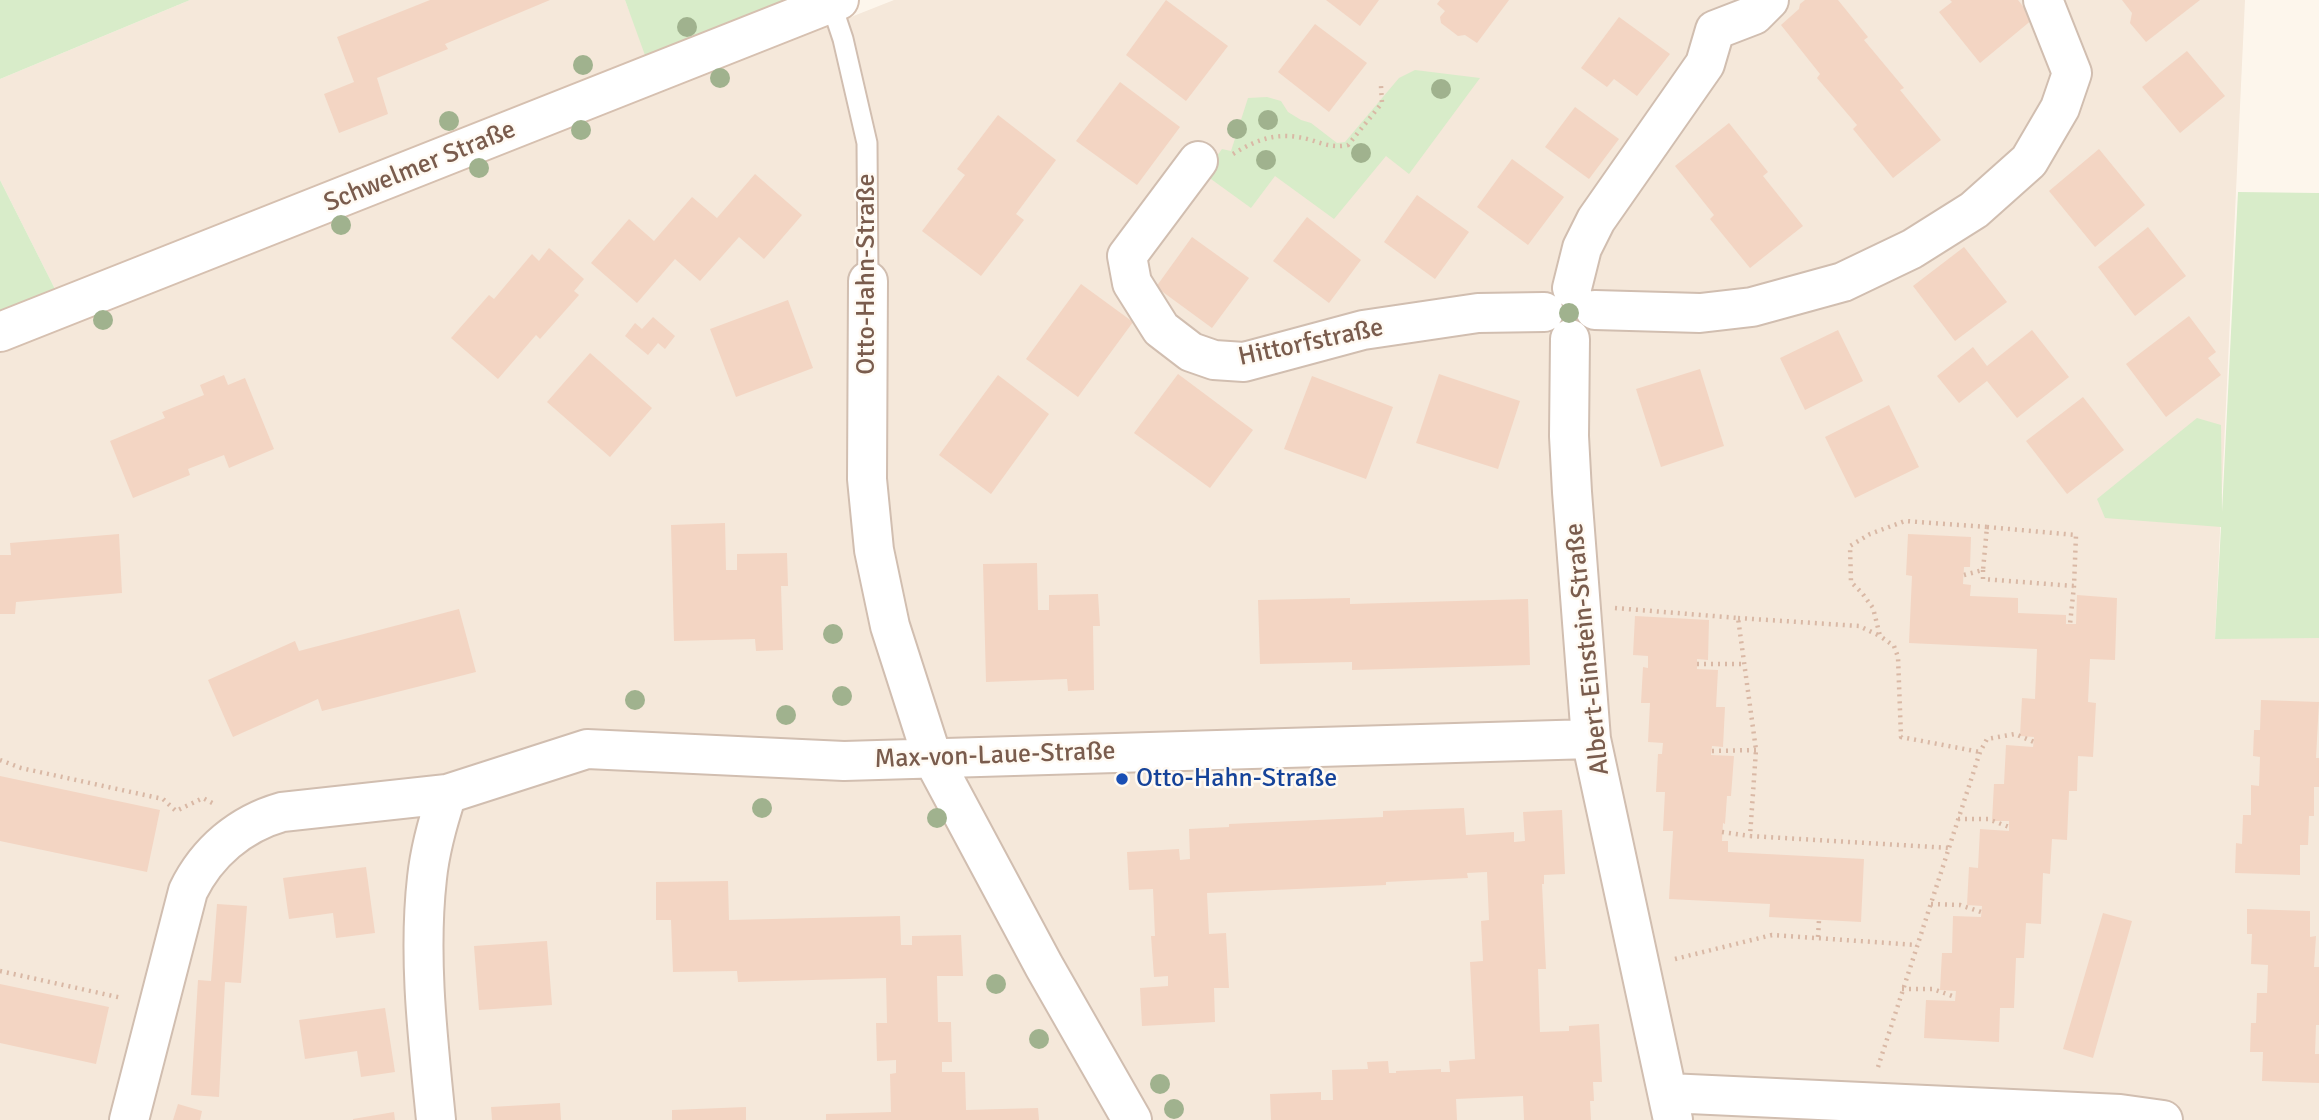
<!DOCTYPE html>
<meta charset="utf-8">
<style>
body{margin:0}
canvas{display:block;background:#fdf6ec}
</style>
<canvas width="2319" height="1120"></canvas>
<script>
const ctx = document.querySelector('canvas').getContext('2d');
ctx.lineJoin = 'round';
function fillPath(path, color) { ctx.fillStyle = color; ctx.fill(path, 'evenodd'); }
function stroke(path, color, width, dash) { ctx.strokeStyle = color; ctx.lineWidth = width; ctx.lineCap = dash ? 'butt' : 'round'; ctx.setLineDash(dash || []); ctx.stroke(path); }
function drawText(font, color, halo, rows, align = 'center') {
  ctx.font = font + ' Signika,sans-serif'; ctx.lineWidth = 5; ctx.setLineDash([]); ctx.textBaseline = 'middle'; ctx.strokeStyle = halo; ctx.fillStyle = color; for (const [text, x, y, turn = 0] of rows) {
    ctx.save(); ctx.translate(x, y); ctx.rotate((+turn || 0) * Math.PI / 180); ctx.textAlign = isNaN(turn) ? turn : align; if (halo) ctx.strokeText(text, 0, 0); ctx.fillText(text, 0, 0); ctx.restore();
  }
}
const residential = new Path2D(`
 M190,0H625L661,92L894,0H2245L2215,638H2319V1120H0V311L56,291L0,180V79Z`);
const green = new Path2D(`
 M0,0H190L0,79Z
 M625,0H789L646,58Z
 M1415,70L1480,78L1409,174L1386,156L1334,219L1275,176L1251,208L1204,174L1222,149L1231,151L1248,98L1267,97L1281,101L1288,112L1301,120L1311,123L1337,143L1345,142L1399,78Z
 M0,180L56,291L0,311Z
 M2238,192L2319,193V638L2215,639L2221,527L2105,518L2097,499L2197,418L2221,425L2222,512Z`);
const building = new Path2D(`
 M430,0H550L445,44L448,49L377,78L388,114L339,133L324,94L354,82L337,37Z
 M1166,0L1228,46L1186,101L1126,55Z
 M1326,0H1379L1360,26Z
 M1440,0H1509L1477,43L1465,35L1458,36L1441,23L1440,17L1445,11L1437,4Z
 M1805,0H1838L1868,37L1864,40L1904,88L1900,90L1941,140L1893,178L1853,129L1857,125L1817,78L1820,74L1781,25L1799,9L1800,4Z
 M1950,0H2018L2033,19L1980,63L1939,12L1952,2Z
 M2122,0H2200L2146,42L2130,23L2132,13Z
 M1619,17L1670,54L1637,96L1614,79L1607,87L1581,68Z
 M1315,24L1367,63L1329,112L1278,72Z
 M2187,51L2225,96L2180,133L2142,87Z
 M1120,82L1180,127L1137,185L1076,141Z
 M1575,107L1619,139L1589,179L1545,147Z
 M998,115L1056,160L1016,214L1024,220L981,276L922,231L965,175L957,169Z
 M1729,123L1768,172L1763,176L1803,226L1750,268L1710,219L1714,215L1675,166Z
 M2099,149L2145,205L2095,247L2049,191Z
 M1512,159L1564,197L1528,245L1477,207Z
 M755,174L802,215L764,259L739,237L700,281L675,259L637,303L591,263L629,219L654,241L692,197L717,218Z
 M1417,195L1469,232L1435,279L1384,242Z
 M1307,217L1361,260L1329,303L1273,261Z
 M2148,227L2186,276L2135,316L2098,267Z
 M1192,237L1249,278L1212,328L1156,287Z
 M1964,247L2007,302L1955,341L1913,286Z
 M549,248L584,279L574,291L579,295L540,339L536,335L498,379L451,338L489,295L494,299L532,254L539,261Z
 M1081,284L1133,322L1078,397L1026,359Z
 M788,300L813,368L736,397L710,329Z
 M2189,316L2216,352L2208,358L2221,375L2166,417L2126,364Z
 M653,317L675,336L665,349L658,343L648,355L625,336L635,323L642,329Z
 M1838,330L1863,381L1805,410L1780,358Z
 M2032,330L2069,377L2017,418L1987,381L1959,403L1937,376L1973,347L1987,366Z
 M590,353L652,408L610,457L547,402Z
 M1700,369L1724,446L1661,467L1636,389Z
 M1178,374L1253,430L1210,488L1134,433Z
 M1439,374L1520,401L1498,469L1416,443Z
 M224,375L228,385L245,378L274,449L229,468L224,455L188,469L190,475L133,498L110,441L165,418L162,412L204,395L200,385Z
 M998,375L1049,414L991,494L939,455Z
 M1312,376L1393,407L1366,479L1284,449Z
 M2083,397L2124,450L2067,494L2026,441Z
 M1889,405L1919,467L1855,498L1825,437Z
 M725,523L726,570H737V554L787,553L788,586H781L783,650L756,651L755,639L674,641L671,525Z
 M119,534L122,593L16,602L15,614H0V555H11L10,543Z
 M1908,534L1971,537L1970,567H1964L1963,584L1971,585L1970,596L2018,598V613L2066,615V624H2076L2077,595L2117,598L2115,660L2090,659L2088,702L2096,703L2093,757L2078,756L2077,791H2069L2067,840L2052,839L2050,874L2043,873L2041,924L2026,923L2024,958H2016L2014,1008H2000L1999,1042L1924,1038L1926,1000L1955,1001L1956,991L1940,990L1942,953H1952L1953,916L1981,917L1982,906L1967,905L1969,867L1978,868L1980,829L2009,831V821H1992L1994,784H2004L2006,745L2033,747L2034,737L2020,736L2022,698L2035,699L2037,649L1909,643L1912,576L1906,575Z
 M1037,563L1038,610H1049V595L1098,594L1100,626H1093L1094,690L1068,691L1067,679L986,682L983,564Z
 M1350,598V604L1528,599L1530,665L1352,670V662L1260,664L1258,600Z
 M459,609L476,672L322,711L318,699L233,737L208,680L295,641L299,651Z
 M1635,616L1709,620L1708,660L1697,659V669L1718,670L1716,707H1725L1723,747L1712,746L1711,755L1734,756L1731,796H1727L1725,824L1723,823L1722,841H1728V852L1864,859L1861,922L1769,917L1770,904L1669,899L1673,831H1663L1665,792H1656L1658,754H1662L1663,743L1648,742L1650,703H1641L1643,667L1648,668V656L1633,655Z
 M2261,700L2319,702L2316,758H2319V787H2314V816H2309L2308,845H2300V875L2235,873L2236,843L2242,844L2243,815H2251V785L2259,786L2260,757L2253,756L2254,730H2260Z
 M0,776L160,810L147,872L0,841Z
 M1464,808L1466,835L1514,832V842L1525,841L1523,812L1562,810L1565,874L1544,875V884H1542L1546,969H1538L1540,1032L1569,1031V1026L1599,1024L1602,1082H1593L1594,1101H1590L1591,1120H1524L1523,1096L1456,1099L1457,1120H1271L1270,1094L1321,1092V1100H1333L1332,1070L1368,1069L1367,1062L1388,1061L1389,1073H1396V1071L1441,1069V1072H1450L1449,1061L1475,1059L1470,962L1483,961L1481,921L1489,920L1487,872L1467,873L1468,878L1386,882V885L1207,893L1209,934L1226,933L1229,988H1214L1215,1022L1142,1026L1140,988L1168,986V976L1154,977L1151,936H1155L1153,889L1129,890L1127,852L1179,849L1180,860L1190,859L1189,829L1229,827V824L1383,817V811Z
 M366,867L375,933L336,938L333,913L289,919L283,878Z
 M728,881L729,920L900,916L901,945H912V936L961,935L963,976H937L938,1022H951L952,1062H942V1072H965L966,1110L1038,1108L1039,1120H826V1114L891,1112L890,1074L896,1073V1060L877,1061L876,1023H887L886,978L738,982L737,971L673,972L671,920H656V882Z
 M217,904L247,906L241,983L225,982L219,1097L191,1095L198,980L211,981Z
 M2247,909L2310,911V937L2316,936L2314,967H2319V1025H2316L2315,1054H2319V1083L2262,1081L2263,1052H2250L2251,1023H2256L2257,993H2267L2268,965L2251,964L2252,934H2247Z
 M2103,913L2132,921L2093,1058L2063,1049Z
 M547,941L552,1005L479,1010L474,946Z
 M0,984L109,1007L96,1064L0,1043Z
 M385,1008L395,1072L361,1077L357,1051L305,1059L299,1020Z
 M560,1103L561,1120H492L491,1107Z
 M178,1104L202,1111L200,1120H173Z
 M746,1107V1120H672V1110Z
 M394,1112L395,1120H353V1119Z`);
const path = new Path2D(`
 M1233,154C1259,138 1280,131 1311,140C1323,144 1334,148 1348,145L1382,103L1381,86
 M1987,527L2076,535L2074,586L2070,624
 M1983,570V579L2074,586
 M1964,575L1983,570L1987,527L1905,521L1870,534L1850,546L1851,582L1862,593L1873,608L1880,636L1894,646L1898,657L1901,737L1980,752
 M1615,608L1738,618L1756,750L1750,836L1950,848
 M1738,618L1859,626L1880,636
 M1697,664H1743
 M1712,751L1756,750
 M0,760L21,768L163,799L176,811L203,798L216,805
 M1958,819H1988L2009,827
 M1722,832L1750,836
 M1931,904L1960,905L1981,912
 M1818,937L1819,920
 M1675,959L1772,935L1917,945
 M0,971L122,998
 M1902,989H1933L1955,997
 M1878,1067L1980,752L1987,739L2015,734L2034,742`);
const service = new Path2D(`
 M831,3L843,39L867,143L868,281`);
const minor = new Path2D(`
 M1198,161L1127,256L1132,283L1161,329L1191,352L1214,360L1244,362L1363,330L1478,313L1544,312
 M868,281L867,479L874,550L890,626L932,757L1044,966L1132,1120
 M1572,288L1582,248L1596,220L1705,64L1715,30L1754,15L1769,0
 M1595,310L1700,313L1752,307L1843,282L1912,249L1974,210L2029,161L2060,108L2072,73L2043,0
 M1570,339L1569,436L1572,492L1591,739L1673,1120
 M1668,1093L2120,1114L2163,1120
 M129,1120L188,891C207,852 240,824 282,812L447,794L587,749L844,761L1591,739
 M436,1120C428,1040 418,957 427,878C430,849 438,821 447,794`);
const secondary = new Path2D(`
 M0,332L839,0`);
const trees = [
 [687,27],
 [583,65],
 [720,78],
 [1441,89],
 [1268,120],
 [449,121],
 [1237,129],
 [581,130],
 [1361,153],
 [1266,160],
 [479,168],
 [341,225],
 [1569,313],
 [103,320],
 [833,634],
 [842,696],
 [635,700],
 [786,715],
 [762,808],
 [937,818],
 [996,984],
 [1039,1039],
 [1160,1084],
 [1174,1109]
];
const markers = [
 [1122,779,7,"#1a4fb4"]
];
const streetNames = [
 ["Schwelmer Straße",420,167,-22],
 ["Otto-Hahn-Straße",867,274,-90],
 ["Hittorfstraße",1311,343,-12],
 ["Albert-Einstein-Straße",1588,649,-96],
 ["Max-von-Laue-Straße",995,756,-2]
];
const transitNames = [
 ["Otto-Hahn-Straße",1136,779]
];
fillPath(residential, '#f5e8da');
fillPath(green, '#d8ecc9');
fillPath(building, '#f3d5c3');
stroke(service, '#d1beb0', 23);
stroke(minor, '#d1beb0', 42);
stroke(secondary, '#d6c0b0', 42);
stroke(path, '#d9b8a5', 4.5, [2, 5]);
stroke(service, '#fff', 19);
stroke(minor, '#fff', 38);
stroke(secondary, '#fff', 38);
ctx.fillStyle = '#a0b28e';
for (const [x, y] of trees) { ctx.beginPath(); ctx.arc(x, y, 10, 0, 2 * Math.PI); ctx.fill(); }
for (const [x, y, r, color] of markers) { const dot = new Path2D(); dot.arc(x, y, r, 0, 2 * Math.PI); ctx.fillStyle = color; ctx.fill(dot); stroke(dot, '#fffaf3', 2.5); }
drawText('26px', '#7a5c4d', '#fffaf3', streetNames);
drawText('26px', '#164399', '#fffaf3', transitNames, 'left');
</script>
